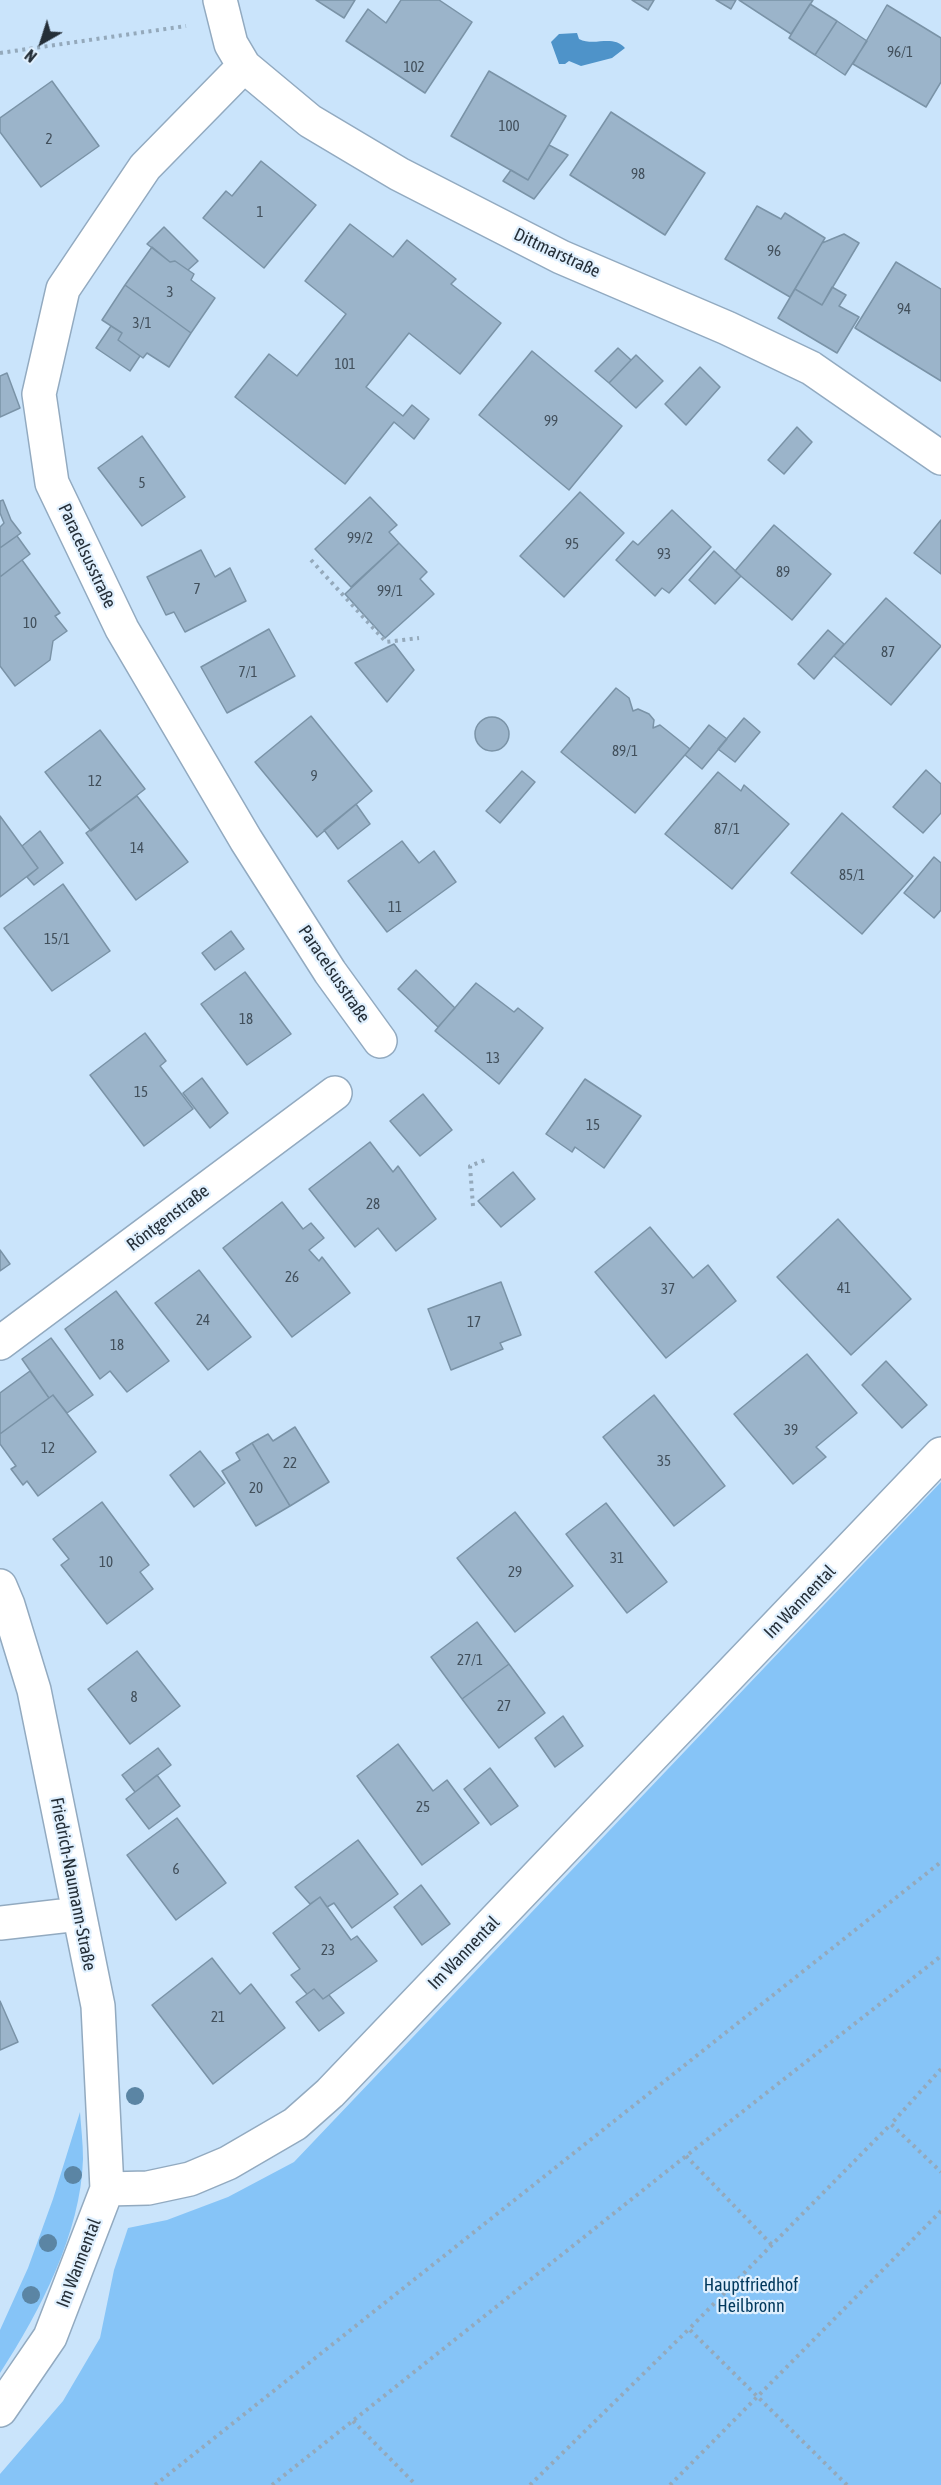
<!DOCTYPE html>
<meta charset="utf-8">
<style>
body{margin:0}
#map{position:relative;width:941px;height:2485px;overflow:hidden;background:#cae4fb;font-family:"Asap Condensed",sans-serif}
canvas{display:block}
.north{position:absolute;left:12px;top:12px;width:60px;height:60px;-webkit-text-stroke:4px #e0f0fe;paint-order:stroke;rotate:219deg;font-size:16px;font-weight:700;line-height:24px;text-align:center;color:#252f38}
.north::after{content:'';display:block;margin:auto;width:21px;height:27px;background:#252f38;clip-path:polygon(50% 0,100% 100%,50% 72%,0 100%)}
</style>
<div id="map">
<canvas width="941" height="2485"></canvas>
<div class="north">N</div>
</div>
<script>
const ctx = document.querySelector('canvas').getContext('2d');
ctx.lineJoin = 'round';
function fillPath(path, color) { ctx.fillStyle = color; ctx.fill(path, 'evenodd'); }
function stroke(path, color, width, dash) { ctx.strokeStyle = color; ctx.lineWidth = width; ctx.lineCap = dash ? 'butt' : 'round'; ctx.setLineDash(dash || []); ctx.stroke(path); }
function drawText(font, color, halo, rows, align = 'center') {
  ctx.font = font + ' "Asap Condensed",sans-serif'; ctx.lineWidth = 4.5; ctx.setLineDash([]); ctx.textBaseline = 'middle'; ctx.strokeStyle = halo; ctx.fillStyle = color; for (const [text, x, y, turn = 0] of rows) {
    ctx.save(); ctx.translate(x, y); ctx.rotate((+turn || 0) * Math.PI / 180); ctx.textAlign = isNaN(turn) ? turn : align; if (halo) ctx.strokeText(text, 0, 0); ctx.fillText(text, 0, 0); ctx.restore();
  }
}
const green = new Path2D(`
 M941,1482V2485H0V2474L63,2401L100,2338L114,2270L128,2228L167,2220L228,2197L294,2162Z
 M80,2112C81,2127 83,2143 83,2159C81,2232 40,2312 0,2373V2330L28,2268L53,2199Z`);
const water = new Path2D(`
 M577,33L579,39C595,47 612,34 625,48L612,58L581,66L569,61L565,64H559L551,42L559,34Z`);
const building = new Path2D(`
 M316,0H355L344,18Z
 M401,0H439L472,22L425,93L346,41L368,9L386,23Z
 M632,0H654L648,10Z
 M716,0H736L731,9Z
 M739,0H813L791,34Z
 M810,4L837,21L815,55L789,38Z
 M887,5L941,38V82L926,107L853,64Z
 M837,21L867,41L845,75L815,55Z
 M489,71L566,116L528,180L451,136Z
 M52,81L99,146L41,187L0,132V118Z
 M611,112L705,173L665,235L570,175Z
 M549,145L568,155L534,199L503,181L511,170L528,180Z
 M261,161L316,205L264,268L203,218L226,191L232,196Z
 M757,206L781,219L785,213L825,238L790,297L725,259Z
 M350,224L393,257L407,240L456,279L451,284L501,323L460,374L409,333L366,387L403,416L412,405L429,419L414,439L394,422L345,484L235,397L269,354L297,376L346,314L305,281Z
 M164,227L198,261L188,270L175,261L170,262L147,244Z
 M844,234L859,243L822,305L795,289L822,243Z
 M152,247L170,262L175,261L188,270L194,274L191,280L215,298L191,333L125,285Z
 M896,262L941,289V381L855,328Z
 M125,285L191,333L169,367L147,353L143,358L118,340L122,333L102,320Z
 M832,287L846,295L839,306L859,317L837,353L778,318L795,289L822,305Z
 M111,326L122,333L118,340L140,356L130,371L96,348Z
 M618,348L631,360L609,383L595,371Z
 M532,351L622,426L569,490L479,415Z
 M636,355L663,381L636,408L609,383Z
 M700,367L720,387L686,425L665,404Z
 M7,373L20,408L0,417V376Z
 M797,427L812,442L784,474L768,460Z
 M142,436L185,497L142,526L98,468Z
 M580,492L624,533L564,597L520,556Z
 M370,497L397,525L389,532L399,543L351,587L315,549Z
 M3,500L11,520L21,533L0,548V527L4,523L0,513V501Z
 M672,510L711,547L669,593L662,588L655,596L616,560L633,541L638,545Z
 M941,520V574L914,553Z
 M774,525L831,574L792,620L735,571Z
 M17,536L30,554L0,577V548Z
 M399,543L427,572L420,579L434,594L385,638L345,594Z
 M201,550L215,577L230,568L246,601L185,632L174,612L166,615L147,577Z
 M714,551L741,576L715,604L689,580Z
 M22,560L60,613L55,616L67,631L53,641L50,660L15,686L0,666V577Z
 M886,598L941,646L891,705L834,656Z
 M269,629L295,676L227,713L201,667Z
 M828,630L844,644L814,679L798,664Z
 M394,644L414,670L387,702L355,663Z
 M616,688L629,698L633,711L638,709L649,714L654,720L653,728L660,725L690,749L635,813L561,752Z
 M311,716L372,791L317,837L255,762Z
 M475 734a17 17 0 1 1 34 0a17 17 0 1 1-34 0Z
 M744,718L760,732L735,762L718,749Z
 M709,725L727,739L702,769L685,755Z
 M100,730L145,789L91,831L45,772Z
 M926,770L941,784V813L923,833L893,807Z
 M522,771L535,782L500,823L486,811Z
 M718,772L741,791L744,785L789,824L732,889L665,834Z
 M137,796L188,862L136,900L86,833Z
 M356,804L370,824L338,849L324,830Z
 M842,813L913,876L862,934L791,873Z
 M0,816L38,868L0,897Z
 M40,831L63,863L34,885L27,877L38,868L22,846Z
 M402,841L419,863L434,851L456,882L387,932L348,881Z
 M934,857L941,863V910L934,918L904,893Z
 M63,884L110,951L52,991L4,928Z
 M231,931L244,949L215,970L202,953Z
 M416,970L455,1008L438,1027L398,989Z
 M245,972L291,1034L247,1065L201,1004Z
 M476,983L514,1012L518,1008L543,1028L499,1084L435,1031Z
 M145,1033L166,1061L160,1066L193,1109L144,1146L90,1075Z
 M202,1078L228,1113L210,1128L183,1093Z
 M585,1079L641,1116L604,1168L575,1147L572,1152L546,1134Z
 M423,1094L452,1130L420,1156L390,1121Z
 M370,1142L393,1172L398,1166L436,1219L396,1251L378,1228L355,1247L309,1189Z
 M513,1172L535,1199L501,1227L478,1201Z
 M282,1202L303,1229L311,1223L324,1238L309,1250L319,1261L322,1257L350,1293L292,1337L223,1248Z
 M838,1219L911,1299L851,1355L777,1277Z
 M650,1227L693,1278L708,1265L736,1301L666,1358L595,1272Z
 M0,1250L10,1264L0,1271Z
 M199,1270L251,1337L208,1370L155,1303Z
 M501,1282L521,1335L500,1343L503,1349L451,1370L428,1309Z
 M116,1291L169,1361L127,1392L110,1371L100,1379L65,1329Z
 M51,1338L93,1395L67,1413L53,1395L49,1398L22,1359Z
 M807,1354L857,1413L816,1447L826,1457L793,1484L734,1414Z
 M886,1361L927,1405L902,1428L862,1385Z
 M30,1371L49,1398L0,1434V1393Z
 M53,1395L96,1452L38,1496L27,1481L23,1485L11,1469L16,1466L0,1444V1434Z
 M654,1395L725,1486L674,1526L603,1437Z
 M295,1427L329,1482L290,1506L252,1443L268,1434L273,1441Z
 M252,1443L290,1506L256,1526L222,1471L240,1460L236,1453Z
 M200,1451L225,1483L194,1507L170,1475Z
 M102,1502L149,1565L140,1572L153,1589L107,1624L61,1565L69,1559L53,1539Z
 M606,1503L667,1582L627,1613L566,1534Z
 M515,1512L573,1586L515,1632L457,1558Z
 M477,1622L509,1664L462,1699L431,1657Z
 M137,1651L180,1706L130,1744L88,1689Z
 M509,1664L545,1713L499,1748L462,1699Z
 M563,1716L583,1746L555,1767L535,1738Z
 M398,1744L433,1791L447,1780L479,1823L422,1865L357,1776Z
 M158,1748L171,1765L135,1792L122,1775Z
 M490,1768L518,1806L491,1825L464,1789Z
 M157,1775L180,1806L149,1829L126,1799Z
 M177,1818L226,1883L176,1920L127,1855Z
 M358,1840L398,1894L352,1928L334,1903L327,1907L320,1897L310,1904L295,1887Z
 M421,1885L450,1924L422,1945L394,1907Z
 M320,1897L351,1940L357,1936L377,1961L323,1999L314,1989L307,1994L291,1975L300,1969L273,1933Z
 M212,1958L240,1994L251,1984L285,2028L213,2084L152,2005Z
 M314,1989L323,1999L329,1995L344,2013L319,2031L296,2002Z
 M0,2001L18,2042L0,2050Z`);
const path = new Path2D(`
 M0,53L186,26
 M311,560L386,642L419,638
 M473,1206L470,1166L485,1160
 M941,2069L891,2124L941,2172
 M686,2156L772,2245
 M353,2421L416,2485
 M155,2485L941,1862
 M272,2485L686,2156L941,1956
 M530,2485L689,2329
 M670,2485L941,2211
 M847,2485L689,2329L891,2124`);
const minor = new Path2D(`
 M220,0L231,44L244,66L310,121L399,174L561,257L727,328L811,368L941,458
 M244,66L145,167L63,289L39,394L52,483L122,629L246,840L330,972L380,1041
 M0,1343L335,1093
 M0,1586L8,1605L34,1690L98,2006L107,2189L50,2337L0,2410
 M0,1923L79,1914
 M107,2189L148,2188L190,2179L228,2163L295,2124L330,2093L941,1454`);
const trees = [
 [135,2096],
 [73,2175],
 [48,2243],
 [31,2295]
];
const numberNames = [
 ["96/1",900,52],
 ["102",414,67],
 ["100",509,126],
 ["2",49,139],
 ["98",638,174],
 ["1",260,212],
 ["96",774,251],
 ["3",170,292],
 ["94",904,309],
 ["3/1",142,323],
 ["101",345,364],
 ["99",551,421],
 ["5",142,483],
 ["99/2",360,538],
 ["95",572,544],
 ["93",664,554],
 ["89",783,572],
 ["7",197,589],
 ["99/1",390,591],
 ["10",30,623],
 ["87",888,652],
 ["7/1",248,672],
 ["89/1",625,751],
 ["9",314,776],
 ["12",95,781],
 ["87/1",727,829],
 ["14",137,848],
 ["85/1",852,875],
 ["11",395,907],
 ["15/1",57,939],
 ["18",246,1019],
 ["13",493,1058],
 ["15",141,1092],
 ["15",593,1125],
 ["28",373,1204],
 ["26",292,1277],
 ["41",844,1288],
 ["37",668,1289],
 ["24",203,1320],
 ["17",474,1322],
 ["18",117,1345],
 ["39",791,1430],
 ["12",48,1448],
 ["35",664,1461],
 ["22",290,1463],
 ["20",256,1488],
 ["31",617,1558],
 ["10",106,1562],
 ["29",515,1572],
 ["27/1",470,1660],
 ["8",134,1697],
 ["27",504,1706],
 ["25",423,1807],
 ["6",176,1869],
 ["23",328,1950],
 ["21",218,2017]
];
const streetNames = [
 ["Dittmarstraße",557,253,25],
 ["Paracelsusstraße",87,556,65],
 ["Paracelsusstraße",334,974,56],
 ["Röntgenstraße",168,1218,-37],
 ["Im Wannental",800,1602,-46],
 ["Friedrich-Naumann-Straße",73,1884,79],
 ["Im Wannental",464,1953,-46],
 ["Im Wannental",79,2263,-69]
];
const parkNames = [
 ["Hauptfriedhof",751,2285],
 ["Heilbronn",751,2306]
];
fillPath(green, '#86c4f7');
fillPath(water, '#4e93c9');
fillPath(building, '#9bb4ca');
stroke(building, '#7a93a7', 1.5);
stroke(minor, '#92aac0', 36);
stroke(path, '#94a9bb', 4, [3, 4.5]);
stroke(minor, '#fff', 33);
ctx.fillStyle = '#5b85a4';
for (const [x, y] of trees) { ctx.beginPath(); ctx.arc(x, y, 9, 0, 2 * Math.PI); ctx.fill(); }
drawText('15px', '#42505c', null, numberNames);
drawText('18px', '#252f38', '#e0f0fe', streetNames);
drawText('18px', '#00385c', '#e0f0fe', parkNames);
</script>
